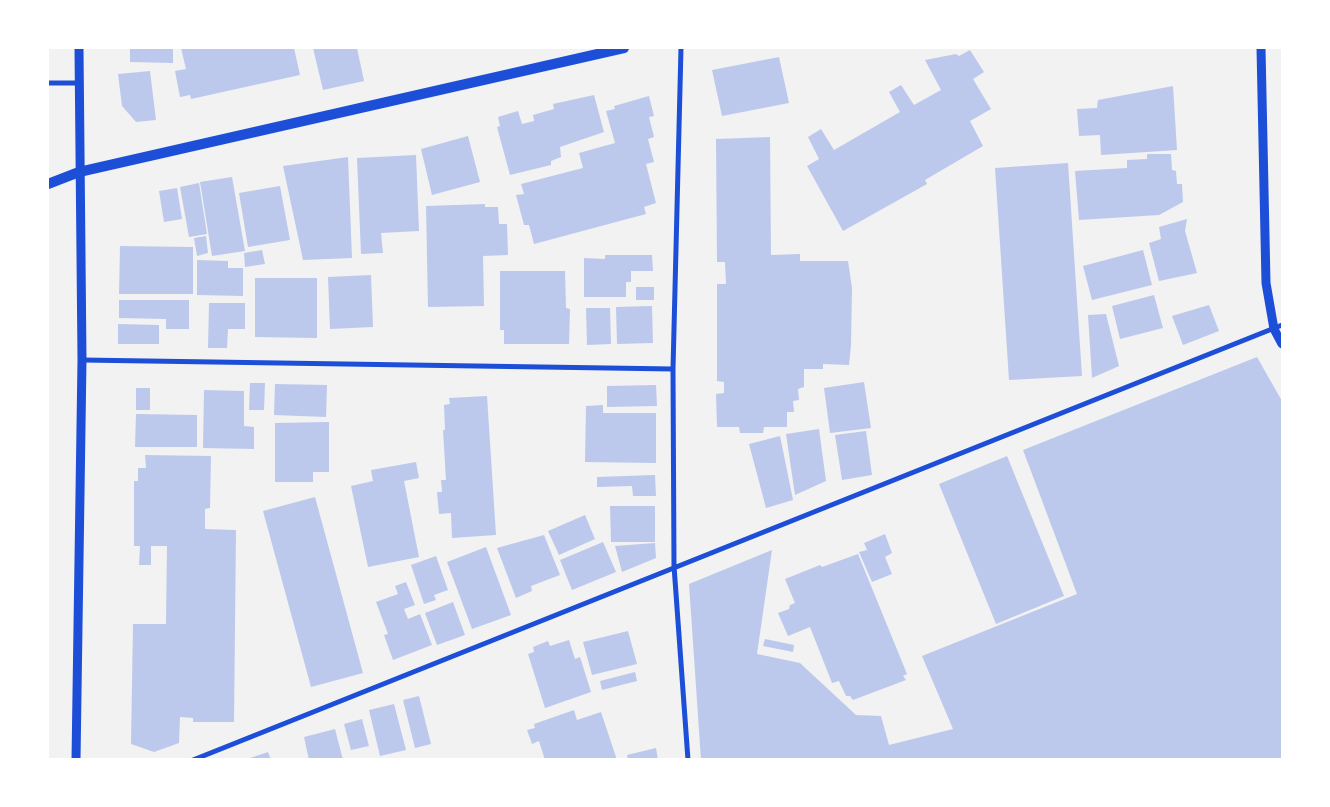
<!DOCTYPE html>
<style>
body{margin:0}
#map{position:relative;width:1330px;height:807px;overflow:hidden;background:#f2f2f2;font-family:"DejaVu Sans",sans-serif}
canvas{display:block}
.frame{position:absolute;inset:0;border:49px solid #fff;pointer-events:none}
</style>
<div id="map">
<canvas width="1330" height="807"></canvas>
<div class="frame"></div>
</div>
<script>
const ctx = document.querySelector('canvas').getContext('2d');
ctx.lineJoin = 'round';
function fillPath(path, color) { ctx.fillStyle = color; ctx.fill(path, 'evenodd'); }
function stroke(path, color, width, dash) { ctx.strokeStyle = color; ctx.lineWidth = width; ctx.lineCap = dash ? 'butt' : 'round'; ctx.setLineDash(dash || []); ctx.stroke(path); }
const building = new Path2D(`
 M130,48H173V63L130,62Z
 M181,48H294L300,75L191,99L190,95L180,97L175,71L186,69Z
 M313,48H357L364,81L323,90Z
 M970,50L984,72L973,79L991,109L970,121L983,146L925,180L927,184L843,231L807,166L819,159L808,137L821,129L834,150L900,112L889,92L901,85L914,105L941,90L925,60L956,54L959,56Z
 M779,57L789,103L722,116L712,70Z
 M150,71L156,120L136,122L122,106L118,74Z
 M1173,86L1177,150L1101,155L1100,135L1079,136L1077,109L1097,108L1098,100Z
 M594,95L604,132L560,147L561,157L551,161V165L510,175L497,127L500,126L498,117L518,111L522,124L534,121L533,115L554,109L553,104Z
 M649,96L654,116L649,117L654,137L648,139L654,162L646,164L656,203L644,207L646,214L534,244L529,225H524L516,195L524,194L521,184L583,168L579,153L615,143L606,111L615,109L614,106Z
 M468,136L480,182L432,195L421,149Z
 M770,137L771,255L800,254V261H848L852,288L851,345L849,365L823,364V369H804V387L798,389L799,400L793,401L794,412H787V427H764L763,433H740L739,427H717L716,394L724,393V382L717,381V284H726L725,262H717L716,139Z
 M1147,154H1171L1172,170L1176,171L1177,184H1182L1183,202L1159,215L1079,220L1075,171L1127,168V160L1147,159Z
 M416,155L419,231L381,233L383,253L361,254L357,158Z
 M348,157L352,258L303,260L283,166Z
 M1068,163L1082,376L1009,380L995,168Z
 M232,177L245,251L212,256L200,182Z
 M199,183L207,234L189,237L180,187Z
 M280,186L290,240L248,247L239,193Z
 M177,188L182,219L164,222L159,191Z
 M485,204V207H498L499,224H507L508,255L483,256L484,306L428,307L426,206Z
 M1187,219L1185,231L1197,273L1159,281L1149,243L1161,239L1159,227Z
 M206,236L208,253L197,256L194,238Z
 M120,246L193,247V294H119Z
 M262,250L265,264L245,267L244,253Z
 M1143,250L1152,285L1092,300L1083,266Z
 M605,255H652L653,271H631V282H626V297H584V258L605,259Z
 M197,260L228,261V268H243V296L197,295Z
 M500,271H565L566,308L570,309L569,344H504V330H500Z
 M371,275L373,327L330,329L328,277Z
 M255,278H317V338L255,337Z
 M636,287H654V300H636Z
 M1154,295L1163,328L1120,339L1112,306Z
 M119,300H189V329H166V319L119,318Z
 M209,303H245V329H228L227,348H208Z
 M1209,305L1219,331L1183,345L1172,316Z
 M652,306L653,343L617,344L616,307Z
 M586,308H610L611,344L587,345Z
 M1106,314L1119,366L1092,378L1088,315Z
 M118,324L159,325V344H118Z
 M1257,357L1282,401V760H701L689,584L772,550L757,654L800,663L856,715L881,716L889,745L953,729L922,656L1077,594L1023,450Z
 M864,382L871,428L830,433L824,388Z
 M250,383H265L264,410H249Z
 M275,384L327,385L326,417L274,415Z
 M656,385L657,406L607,407V386Z
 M136,388H150V410H136Z
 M204,390L244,391V426L254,427V449L203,448Z
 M487,396L496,535L452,538L451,513L439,514L437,492H442L441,480H446L443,430H445L444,405L450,404L449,398Z
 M603,405V413H656V463L585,462L586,406Z
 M136,414L197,415V447H135Z
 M329,422V472H313V482H275V423Z
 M819,429L826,481L795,495L786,434Z
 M866,431L872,475L842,480L835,435Z
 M780,436L793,500L766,508L749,444Z
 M145,455L211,456L210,508L205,509V529L236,530L234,722H193V718L180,717L179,743L154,752L131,744L133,624H166L167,546H151V565H139L140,546H134V481H138V468H146Z
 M1007,456L1064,596L996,624L939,484Z
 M416,462L419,478L404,481L419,557L368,567L351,486L373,481L371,470Z
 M655,475L656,496H633L632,486L597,487V477Z
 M315,497L363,673L311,687L263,511Z
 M610,506H655V542H611Z
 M585,515L595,539L559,555L548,531Z
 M885,534L892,553L885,557L892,574L872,582L859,552L867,550L864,543Z
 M544,535L560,575L531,586L532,591L516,598L497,548Z
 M603,542L616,572L572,590L560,560Z
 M655,543L656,558L622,572L615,546Z
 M486,547L511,615L472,629L447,562Z
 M858,554L907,674L903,676L906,680L853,700L850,696H846L839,681L832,683L810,627L788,636L778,613L789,609L790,605L795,603L785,579L820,565L822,567Z
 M436,556L448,590L434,595L436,600L424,604L411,565Z
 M406,582L415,605L404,609L408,619L420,614L432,645L393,660L384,635L388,634L376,602L398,594L395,586Z
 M453,602L465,635L437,645L425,613Z
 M628,631L637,664L592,675L583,642Z
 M765,639L794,645L793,652L763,646Z
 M569,640L575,659L580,657L591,692L545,708L528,654L534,652L533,647L548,641L550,646Z
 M635,672L637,681L602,690L600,681Z
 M419,696L431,744L415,748L403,700Z
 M394,704L406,750L380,756L369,710Z
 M574,710L577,720L601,712L617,760H545L539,741L532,744L527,730L535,728L534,724Z
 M362,719L369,746L351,750L344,724Z
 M335,729L343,760H309L304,737Z
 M656,748L658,760H628L627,755Z
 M268,752L271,760H247V759Z`);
const minor = new Path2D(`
 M681,48L673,369L674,566L688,760
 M48,83H79
 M82,360L673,369
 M193,760L1282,325`);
const tertiary = new Path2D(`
 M1261,48L1266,283L1274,329L1282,344
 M76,760L82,360L79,48`);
const secondary = new Path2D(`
 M48,184L79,172L624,48`);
fillPath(building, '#bdc9ec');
stroke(minor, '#1d4ed8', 5);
stroke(tertiary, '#1d4ed8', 9);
stroke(secondary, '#1d4ed8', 10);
</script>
